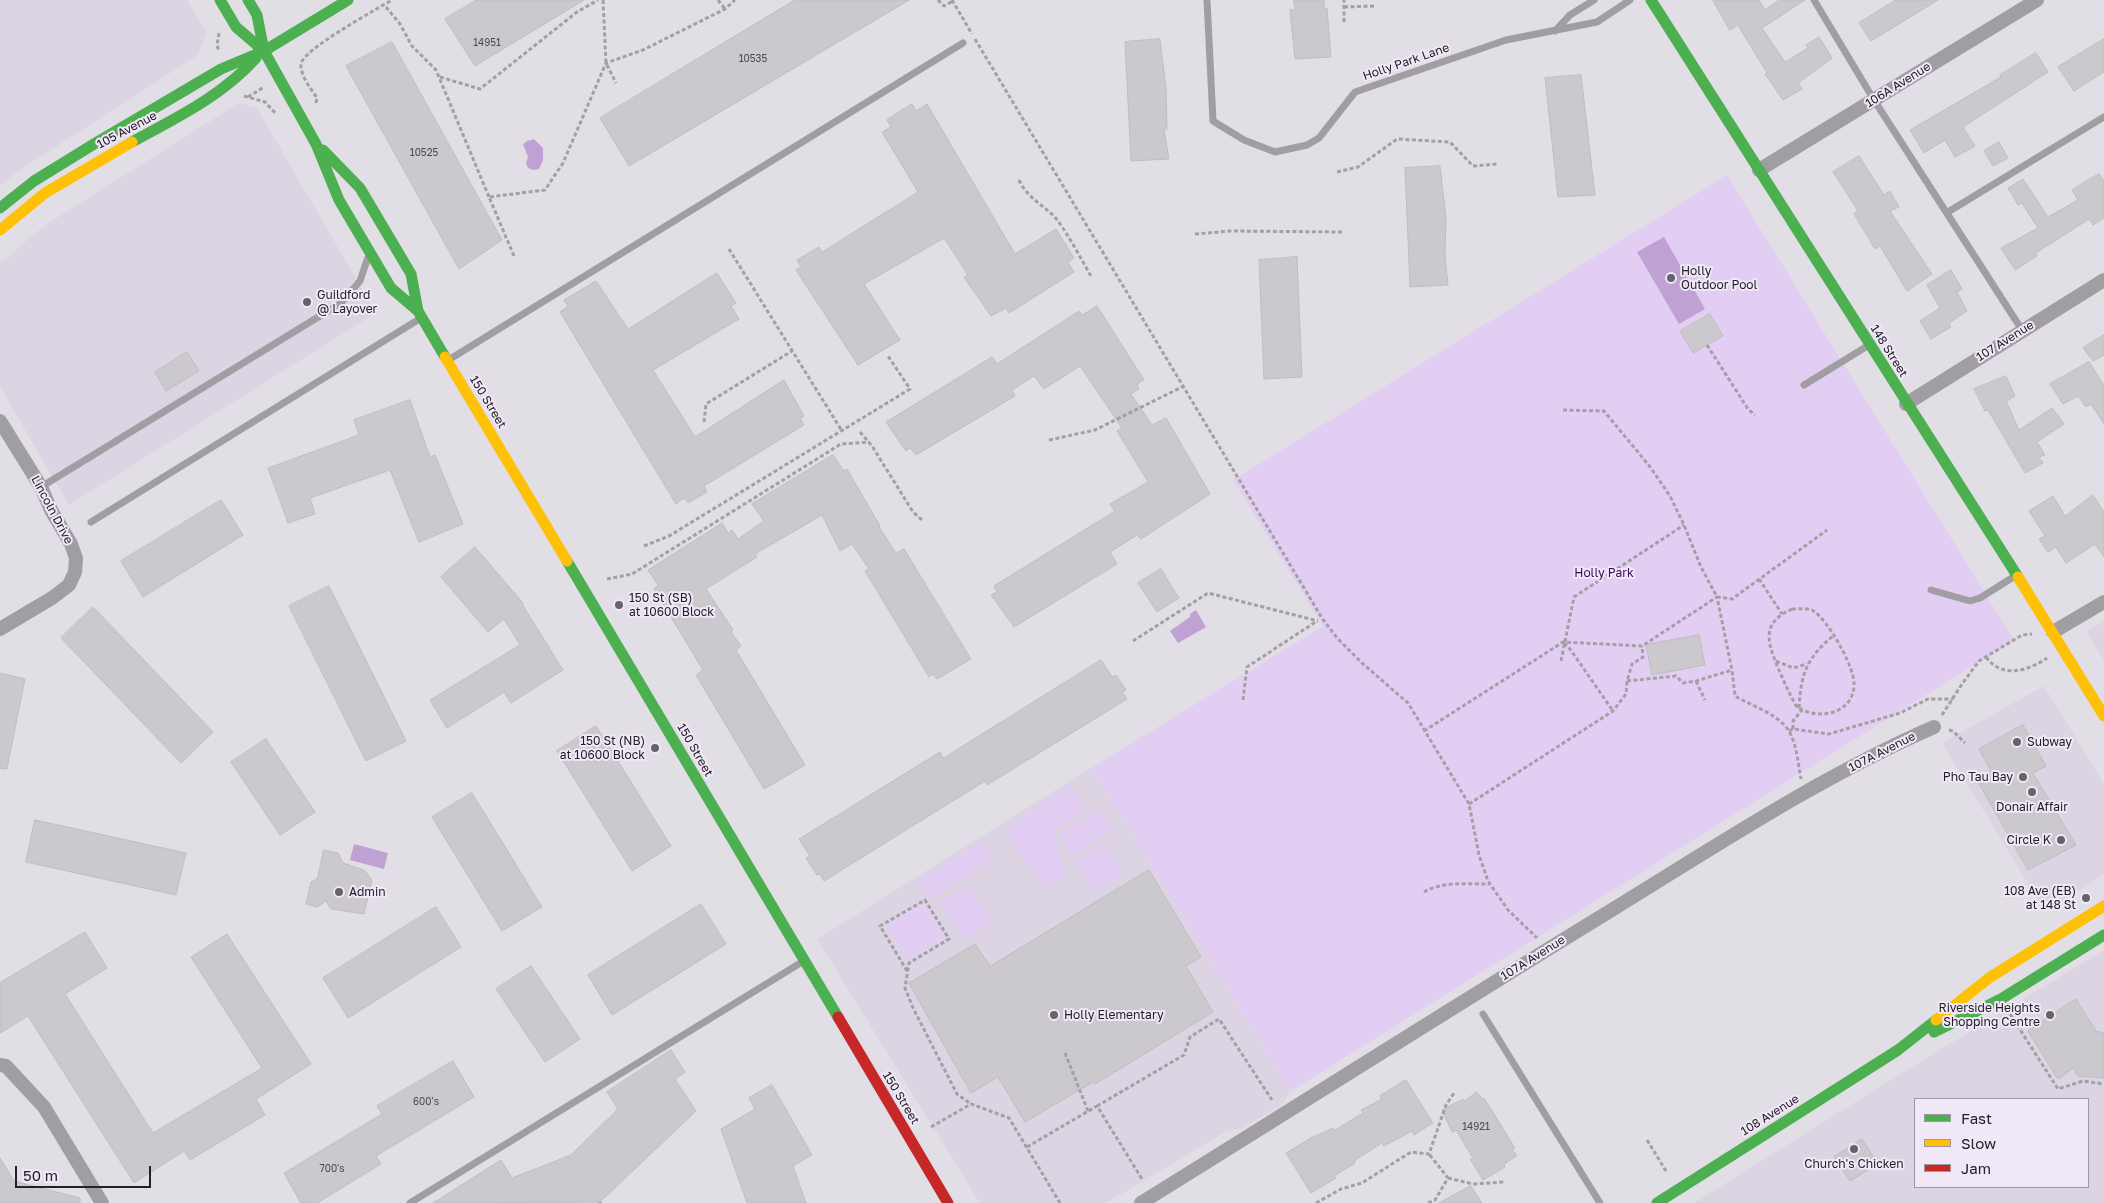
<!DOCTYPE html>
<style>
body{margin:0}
#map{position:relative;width:2104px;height:1203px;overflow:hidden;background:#e2dee6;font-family:"Golos Text",sans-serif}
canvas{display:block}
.legend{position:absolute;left:1914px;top:1098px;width:175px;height:90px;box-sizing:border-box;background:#f0e7f7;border:1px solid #9e97a3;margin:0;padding:6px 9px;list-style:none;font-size:15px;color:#232026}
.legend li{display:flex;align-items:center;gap:10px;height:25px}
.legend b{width:25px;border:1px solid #9e97a3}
.scale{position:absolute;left:15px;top:1166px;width:136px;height:22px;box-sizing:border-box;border:2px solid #232026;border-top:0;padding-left:6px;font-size:15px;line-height:18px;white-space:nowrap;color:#232026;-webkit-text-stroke:4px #f0e7f7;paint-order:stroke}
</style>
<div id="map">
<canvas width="2104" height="1203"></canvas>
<ul class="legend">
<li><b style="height:6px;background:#4caf50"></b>Fast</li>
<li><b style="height:6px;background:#ffc107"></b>Slow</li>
<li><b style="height:6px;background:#c62828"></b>Jam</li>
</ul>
<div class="scale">50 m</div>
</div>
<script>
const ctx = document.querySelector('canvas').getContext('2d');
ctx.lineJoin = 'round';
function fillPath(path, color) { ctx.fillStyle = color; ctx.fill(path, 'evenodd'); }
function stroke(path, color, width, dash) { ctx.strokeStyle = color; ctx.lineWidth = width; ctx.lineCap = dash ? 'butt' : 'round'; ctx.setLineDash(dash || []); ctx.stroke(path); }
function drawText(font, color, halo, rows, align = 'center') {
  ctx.font = font + ' "Golos Text",sans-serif'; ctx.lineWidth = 4; ctx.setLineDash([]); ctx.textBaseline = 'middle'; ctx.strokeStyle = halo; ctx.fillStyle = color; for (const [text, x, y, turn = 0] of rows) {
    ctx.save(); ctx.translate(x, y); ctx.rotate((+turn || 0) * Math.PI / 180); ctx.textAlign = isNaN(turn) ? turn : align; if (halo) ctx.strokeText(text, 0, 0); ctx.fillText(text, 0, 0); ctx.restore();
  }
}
const built = new Path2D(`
 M0,0H187L206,32L198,55L26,166L0,185Z
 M239,103L257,108L376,313L69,505L0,387V261L7,259L30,237L50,222Z
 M2104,621V660L2086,632Z
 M2044,686L2104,784V874L2045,911L1942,743Z
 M1091,768L1291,1091L1282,1104L1245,1127L1225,1132L1106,1203H980L817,939Z
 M2104,950V1203H1694L1889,1081ZM1915,1099H2088V1187H1915Z`);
const green = new Path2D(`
 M1727,175L2014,640L1291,1091L1091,768L1323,626L1233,480Z
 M1069,784L1086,809L1053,832L1065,870L1062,879L1050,888L1035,874L1023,858L1006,829Z
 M1101,809L1113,830L1072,855L1059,833Z
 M981,841L992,859L929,900L917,881Z
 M1104,843L1124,874L1095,893L1075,862Z
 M968,886L991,924L963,940L940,903Z
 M925,903L946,939L907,961L886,926Z`);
const water = new Path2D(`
 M534,139L543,148V160L539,169L533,170L528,168L526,163L528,157L523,144L527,141Z
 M1664,237L1705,309L1679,324L1637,252Z
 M1196,610L1206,627L1178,643L1170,631L1190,617V614Z
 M354,844L388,853L384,869L350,860Z`);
const building = new Path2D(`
 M477,0H584L475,66L445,19Z
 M795,0H909L629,166L600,118Z
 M1294,0H1324V9L1327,8L1331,57L1295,59L1290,10H1295Z
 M1713,0H1759L1765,10L1779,0H1805L1762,28L1785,62L1808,48L1806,45L1819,37L1832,58L1798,83L1802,89L1783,100L1765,74L1767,73L1738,25L1730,30Z
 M1896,0H1938L1871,41L1859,23Z
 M1160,39L1166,88L1167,129L1164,130L1169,159L1131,161L1125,42Z
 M2104,39V72L2074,91L2058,67Z
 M392,42L502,240L459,269L346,66Z
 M2036,53L2048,72L1963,127L1975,146L1955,157L1945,140L1924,153L1910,130L2001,77L2000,75Z
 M1581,75L1595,195L1558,197L1545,78Z
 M912,104L916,111L927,104L1015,254L1056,229L1074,258L1068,262L1074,272L1009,313L1006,308L991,316L964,277L968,275L944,238L864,284L900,340L858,365L796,270L801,267L797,260L819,247L822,252L918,192L882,132L891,127L887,120Z
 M1999,142L2008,158L1993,166L1984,151Z
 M1859,156L1884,195L1890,191L1899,207L1890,211L1932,274L1907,291L1880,246L1875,249L1854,214L1858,211L1833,172Z
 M1440,166L1446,218L1445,256L1448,285L1410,287L1405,168Z
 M2099,174L2104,181V218L2093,225L2089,219L2036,253L2037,256L2015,270L2001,248L2038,228L2022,203L2018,205L2008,188L2023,179L2048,217L2078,200L2072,190Z
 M1297,257L1302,377L1264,379L1259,260Z
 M1951,270L1962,289L1957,292L1967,311L1949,323L1951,327L1931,339L1920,321L1940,308L1927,285Z
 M717,273L736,303L731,306L739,319L653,370L695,437L784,380L804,416L800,418L804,425L704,486L707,492L688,503L684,498L676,504L560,312L568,306L564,300L596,281L628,329Z
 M1097,306L1144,380L1137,384L1139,389L1131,394L1152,425L1166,418L1210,494L1141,539L1137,535L1110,552L1117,564L1014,627L991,595L997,592L994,586L1115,511L1110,504L1148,482L1117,431L1122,428L1080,366L1044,389L1034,376L1012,390L1015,396L916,455L910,448L906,451L886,422L992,357L997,364L1079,311L1082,315Z
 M1710,314L1723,336L1693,353L1680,331Z
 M2104,335V355L2093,361L2083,348Z
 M187,352L199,371L166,391L155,372Z
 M2089,362L2104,385V424L2091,404L2086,407L2078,396L2063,404L2050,384Z
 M2006,376L2015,396L2006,401L2019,430L2052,408L2064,424L2037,442L2045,455L2039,457L2043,463L2025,473L1988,410L1985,411L1974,389Z
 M410,400L430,457L435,455L463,524L419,542L390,470L310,498L315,514L288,523L268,468L359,435L354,420Z
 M833,455L844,471L847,469L880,526L879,527L896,553L904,549L971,659L937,679L933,674L929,677L865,571L869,569L852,544L840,551L822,515L755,554L757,557L706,589L733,630L731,632L741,646L736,650L805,765L764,789L696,675L703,670L654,589L658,585L648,570L722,523L728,533L732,530L738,539L764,521L752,504Z
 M2093,495L2104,512V557L2095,544L2066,563L2056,547L2048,552L2039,539L2045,536L2029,511L2053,496L2065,516Z
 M221,500L243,535L143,597L121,561Z
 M475,547L523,603L522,604L563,670L511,703L504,692L447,728L430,700L520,645L504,619L488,632L441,577Z
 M1161,569L1179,598L1157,612L1138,583Z
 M329,586L406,741L366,761L289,606Z
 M93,607L213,732L181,763L61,638Z
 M1699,635L1705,665L1652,675L1646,645Z
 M1101,660L1112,677L1116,675L1126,690L1122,692L1127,699L987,785L985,781L824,881L820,874L817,875L806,858L810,856L799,839L940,752L943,758Z
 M0,673L25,679L7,769L0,768Z
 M2023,725L2046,766L2033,773L2076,845L2028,870L1977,780L1991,771L1979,749Z
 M596,726L671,846L632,871L557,751Z
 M266,739L315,812L280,835L231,762Z
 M472,793L542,907L502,931L432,817Z
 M35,820L186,853L176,895L26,862Z
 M324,850L338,853L343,863L364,870L372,880L364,914L331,909L326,901L317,907L306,904L311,882L317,879Z
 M1149,870L1201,957L1186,966L1213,1012L1095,1084L1093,1082L1025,1122L998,1077L971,1093L909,983L975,944L990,966Z
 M701,904L726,944L612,1015L588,975Z
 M436,907L461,947L348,1018L323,978Z
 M85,932L107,968L65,994L153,1133L262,1068L191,957L227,934L311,1064L256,1099L265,1115L190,1160L184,1151L134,1183L28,1016L0,1033V983Z
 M531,966L580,1039L545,1062L496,989Z
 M2076,999L2096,1031L2104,1033V1078L2078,1076L2073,1068L2058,1079L2028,1031Z
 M671,1050L685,1072L675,1079L696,1111L600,1202L433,1203L501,1160L512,1178L571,1155L618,1109L607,1092Z
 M453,1061L474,1097L376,1156L381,1164L317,1203H301L284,1173L382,1114L377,1106Z
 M1406,1080L1433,1123L1414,1135L1412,1131L1384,1146L1382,1143L1354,1161L1355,1163L1334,1176L1336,1178L1311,1193L1286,1153L1311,1138L1333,1128L1335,1130L1363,1113L1361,1110L1382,1099L1380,1096Z
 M772,1085L812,1155L793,1166L806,1203H747L721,1129L755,1109L749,1098Z
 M1477,1092L1482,1099L1484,1098L1515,1148L1512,1149L1517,1156L1504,1164L1505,1167L1483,1180L1470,1159L1473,1158L1456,1130L1452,1132L1442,1110L1463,1099L1464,1101Z
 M1862,1139L1878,1164L1850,1181L1834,1157Z
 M0,1158L14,1181L80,1198V1203H0Z
 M1471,1186L1482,1203H1439Z`);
const path = new Path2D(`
 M603,0L606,63L616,83
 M718,0L725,9
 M938,0L944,6L953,1
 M952,0L972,34
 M386,7L400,24L412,46L436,70L489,197
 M1344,7L1375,6
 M1344,22V0
 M219,33L217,45L219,51
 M975,39L1322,618L1337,638L1362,663L1408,703L1469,804L1479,855L1488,881L1508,910L1537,938
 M440,77L480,89L577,12L598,0
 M244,96L265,102L276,114
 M248,97L264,87
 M316,103L317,98C311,89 300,75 301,64C302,50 377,9 392,0
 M1337,172L1358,167L1397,139L1450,142L1473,166L1497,164
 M1019,180C1027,197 1041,204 1054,216C1066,230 1081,259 1091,276
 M1195,234L1231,231L1344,232
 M729,249L842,431
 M514,256L489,197L545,190L563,163L606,63L643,50L725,9L735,0
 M1707,345L1748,409L1755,415
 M1563,410L1604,411L1651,468L1670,496L1684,525L1701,567L1717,597L1732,599L1827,530
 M704,422L706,404L792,351
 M860,432L872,446L913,512L922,520
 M1049,440L1095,430L1184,386
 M644,546L669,536L910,389L888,356
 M607,579L632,574L841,444L869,442
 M1759,579L1782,614
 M1792,609C1798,609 1806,608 1812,610C1827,618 1854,666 1854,683C1855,714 1818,721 1797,707C1789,694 1784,681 1778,668C1767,641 1761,623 1792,609Z
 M1133,641L1208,593L1318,621
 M1564,643L1570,649L1613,711
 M1986,657C2002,679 2028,671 2047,658
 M1561,661L1574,597L1684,525
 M1776,661L1793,668L1807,664
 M1627,681L1676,676L1683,683L1696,681L1732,670
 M1696,681L1705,700
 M1243,700L1247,667L1317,621
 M1799,708C1801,672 1807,658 1834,635
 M1942,715L1962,684L1979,661L2022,635L2032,634
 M1793,729V721L1802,710
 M1949,730L1953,731L1965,743
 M1424,731L1563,642L1642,646L1717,597L1732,670L1735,696C1752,706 1781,715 1790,733C1797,747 1798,763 1801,779
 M1789,731L1793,729L1829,734L1900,713L1928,699H1953
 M1469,804L1613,711L1626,694L1627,681L1632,664L1643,657L1642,646
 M1424,892C1442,881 1469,884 1489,884
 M907,971L880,926L925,900L949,939L909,963L905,988L913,1008L957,1094L971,1104
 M2010,1014L2058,1089L2083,1081L2104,1084
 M1065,1053L1088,1111
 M1097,1106L1184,1055L1190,1037L1219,1019L1272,1100
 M931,1127L971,1104L1009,1118L1060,1203
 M1647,1140L1666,1171
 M1027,1147L1097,1106L1142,1179
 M1448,1178L1473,1184L1505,1182
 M600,1202V1203
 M1316,1203L1341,1189L1362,1183L1411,1152L1429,1154L1446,1105L1454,1093
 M1428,1203L1435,1200L1448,1178L1429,1154`);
const lane = new Path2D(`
 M1207,0L1213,121L1244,140L1275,152L1307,145L1319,138L1355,92L1506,40L1597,22L1630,0
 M1814,0L1874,100L2022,330
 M1555,31L1570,15L1594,0
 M1948,212L2104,117
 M450,359L963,43
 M1804,385L1869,345
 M41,487L341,303L360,281L368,257
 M91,522L421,318
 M1931,590L1970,601L1980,598L2015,576
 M1483,1014L1600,1203
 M410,1203L802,962`);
const street = new Path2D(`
 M1759,170L2037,0
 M1906,404L2104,280
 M0,421L41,487L51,510L71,544L76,558L75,572L69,585L52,598L0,629
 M2053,632L2104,602
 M0,1065L6,1066L44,1107L102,1203
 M1141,1203C1299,1105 1456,1005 1615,908C1719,844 1822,776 1934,727`);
const fast = new Path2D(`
 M220,0L236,27L264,51L316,144L339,200L391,288L418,311L445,357
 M248,0L257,15L264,51
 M1651,0L2018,577
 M132,142C176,118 222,96 256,58
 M323,150L360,188L411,274L418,311
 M0,208L34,181L94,144L221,69L264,51L348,0
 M567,561L838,1017
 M1934,1032L2001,999L2104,935
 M1657,1203L1898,1050L1936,1020`);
const slow = new Path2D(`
 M0,230L45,193L132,142
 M445,357L567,561
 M2018,577L2104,716
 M1936,1020L1989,978L2104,906`);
const jam = new Path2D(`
 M838,1017L948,1203`);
const markers = [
 [1671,278,5,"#666269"],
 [307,302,5,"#666269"],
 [619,605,5,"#666269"],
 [2017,742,5,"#666269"],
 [655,748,5,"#666269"],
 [2023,777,5,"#666269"],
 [2032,792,5,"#666269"],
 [2061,840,5,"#666269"],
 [339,892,5,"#666269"],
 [2086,898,5,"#666269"],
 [1054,1015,5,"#666269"],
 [2050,1015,5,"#666269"],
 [1854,1149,5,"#666269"]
];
const numberNames = [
 ["14951",487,43],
 ["10535",753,59],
 ["10525",424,153],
 ["600's",426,1102],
 ["14921",1476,1127],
 ["700's",332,1169]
];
const streetNames = [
 ["Holly Park Lane",1406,62,-19],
 ["106A Avenue",1898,85,-32],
 ["105 Avenue",127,130,-28],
 ["107 Avenue",2005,341,-32],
 ["148 Street",1889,351,58],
 ["150 Street",488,402,59],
 ["Lincoln Drive",52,510,62],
 ["150 Street",695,750,60],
 ["107A Avenue",1882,752,-27],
 ["107A Avenue",1533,958,-32],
 ["150 Street",901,1098,59],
 ["108 Avenue",1770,1115,-32]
];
const poiNames = [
 ["Holly",1681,271],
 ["Outdoor Pool",1681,285],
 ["Guildford",317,295],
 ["@ Layover",317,309],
 ["150 St (SB)",629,598],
 ["at 10600 Block",629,612],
 ["150 St (NB)",645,741,"right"],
 ["at 10600 Block",645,755,"right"],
 ["Subway",2027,742],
 ["Pho Tau Bay",2013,777,"right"],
 ["Donair Affair",2032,807,"center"],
 ["Circle K",2051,840,"right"],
 ["108 Ave (EB)",2076,891,"right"],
 ["at 148 St",2076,905,"right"],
 ["Admin",349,892],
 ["Riverside Heights",2040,1008,"right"],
 ["Shopping Centre",2040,1022,"right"],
 ["Holly Elementary",1064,1015],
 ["Church's Chicken",1854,1164,"center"]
];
const parkNames = [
 ["Holly Park",1604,573]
];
fillPath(built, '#dcd3e3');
fillPath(green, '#e3cef3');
fillPath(water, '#bfa2d3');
fillPath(building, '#cbc8ce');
stroke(building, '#bfbcc2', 1);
stroke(path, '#a2a0a5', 3, [4, 2.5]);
stroke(lane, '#a19ea3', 7);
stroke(street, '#a19ea3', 14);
stroke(fast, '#4caf50', 11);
stroke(slow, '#ffc107', 11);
stroke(jam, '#c62828', 11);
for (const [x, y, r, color] of markers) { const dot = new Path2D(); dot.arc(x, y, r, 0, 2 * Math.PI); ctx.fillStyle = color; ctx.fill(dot); stroke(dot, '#f0e7f7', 2); }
drawText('10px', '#4e4b51', null, numberNames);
drawText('12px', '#232026', '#f0e7f7', streetNames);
drawText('12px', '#232026', '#f0e7f7', poiNames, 'left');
drawText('12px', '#3f0859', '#f0e7f7', parkNames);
</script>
